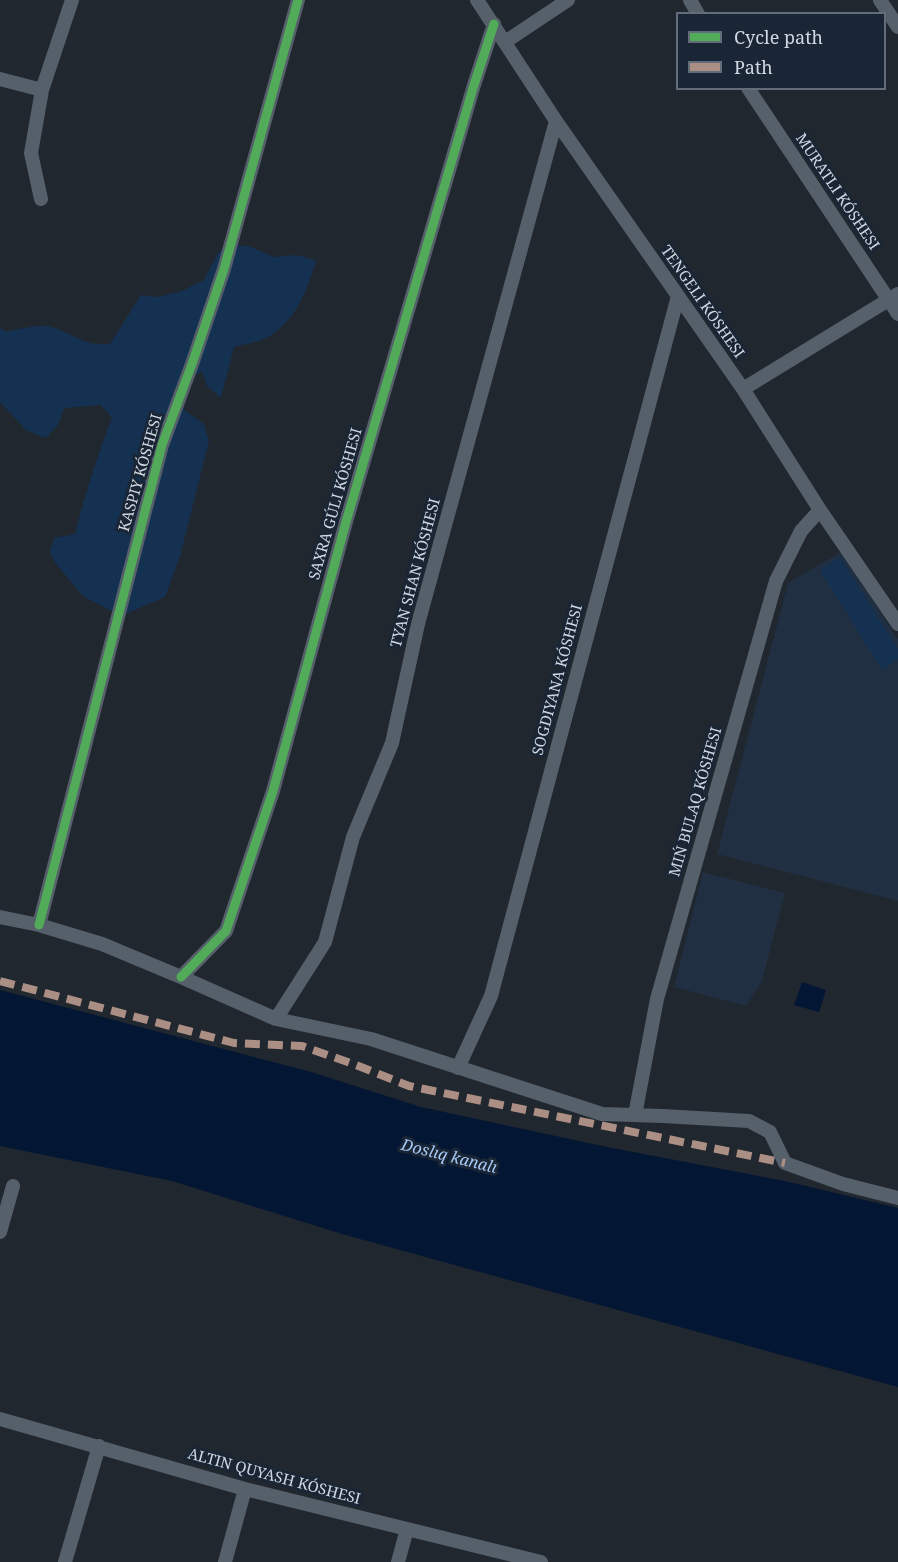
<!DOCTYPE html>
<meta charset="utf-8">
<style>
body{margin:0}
#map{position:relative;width:898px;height:1562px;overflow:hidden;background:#20272f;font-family:"Noto Serif",serif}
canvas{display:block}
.legend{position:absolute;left:676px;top:12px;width:210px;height:78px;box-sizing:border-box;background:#1a2635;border:2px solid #636d7a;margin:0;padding:8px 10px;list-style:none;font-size:18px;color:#d0d8e2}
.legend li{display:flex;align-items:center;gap:12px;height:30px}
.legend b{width:30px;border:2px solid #636d7a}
</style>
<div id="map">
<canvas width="898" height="1562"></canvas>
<ul class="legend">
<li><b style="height:8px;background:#51ab58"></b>Cycle path</li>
<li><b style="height:8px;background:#ac8f84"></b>Path</li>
</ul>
</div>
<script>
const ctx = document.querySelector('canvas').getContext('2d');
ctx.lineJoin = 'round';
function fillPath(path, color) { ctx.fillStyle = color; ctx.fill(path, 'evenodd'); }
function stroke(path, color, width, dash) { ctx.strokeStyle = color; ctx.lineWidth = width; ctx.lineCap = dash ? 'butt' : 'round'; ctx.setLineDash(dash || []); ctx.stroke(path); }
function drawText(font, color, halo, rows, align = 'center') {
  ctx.font = font + ' "Noto Serif",serif'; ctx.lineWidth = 6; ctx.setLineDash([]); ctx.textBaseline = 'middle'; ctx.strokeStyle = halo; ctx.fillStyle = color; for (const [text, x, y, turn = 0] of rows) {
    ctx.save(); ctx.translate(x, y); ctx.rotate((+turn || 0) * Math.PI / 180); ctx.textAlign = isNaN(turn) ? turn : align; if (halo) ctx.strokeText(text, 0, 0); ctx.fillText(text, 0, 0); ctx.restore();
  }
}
const built = new Path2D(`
 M841,552L898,639V901L717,854L788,583Z
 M703,872L785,893L762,981L746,1006L674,987Z`);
const green = new Path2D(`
 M231,244L251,247L274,257L296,255L316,260C308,289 295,323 266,338C257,343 244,344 234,347L221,398L207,386L202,371L178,386L185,411L204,424L209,441L205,457L180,556L165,597L121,616L83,596L56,564L50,552L54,538L75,534C85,495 97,456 112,418L101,405L64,408L58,425L46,438L27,431L0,402V328L6,332C21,329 40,323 55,328C77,336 84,346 110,344L141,295L158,297L182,291L204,280L218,253Z
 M840,557L898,649V660L882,670L820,570Z`);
const water = new Path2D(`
 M802,982L826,990L819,1012L794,1005Z
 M0,990L311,1072L421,1107L602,1146L785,1181L898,1208V1387L342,1234L172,1181L0,1146Z`);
const minor = new Path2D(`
 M477,0L556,121L743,389L820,510L898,624
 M690,0L698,14
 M880,0L898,27
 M505,42L568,0
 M0,79L42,90
 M748,88L898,314
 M41,199L31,153L42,90L72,0
 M743,389L898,294
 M0,917L39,925L102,944L181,977L276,1019L371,1039L602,1114L663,1116L749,1121L770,1132L785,1163L843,1184L898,1198
 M39,925L162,445L192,364L224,269L298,0
 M181,977L226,931L273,791L346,522L474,85L494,24
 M276,1019L325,942L353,837L392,743L418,624L556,121
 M458,1068L491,996L678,296
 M635,1115L657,999L776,581L801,531L820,510
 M0,1232L13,1186
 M0,1419L245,1489L541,1562
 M65,1562L99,1446
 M225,1562L245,1489
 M398,1562L407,1529`);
const quiet = new Path2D(`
 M0,981L234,1043L302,1046L356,1065L409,1086L785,1163`);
const cycleway = new Path2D(`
 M39,925L162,445L192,364L224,269L298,0
 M181,977L226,931L273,791L346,522L474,85L494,24`);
const streetNames = [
 ["MURATLI KÓSHESI",837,192,56],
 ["TENGELI KÓSHESI",702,302,55],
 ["KASPIY KÓSHESI",141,473,-74],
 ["SAXRA GÚLI KÓSHESI",336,504,-74],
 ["TYAN SHAN KÓSHESI",416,573,-75],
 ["SOGDIYANA KÓSHESI",558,680,-75],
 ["MIŃ BULAQ KÓSHESI",696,802,-74],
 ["ALTIN QUYASH KÓSHESI",274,1477,15]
];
const waterNames = [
 ["Doslıq kanalı",449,1157,14]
];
fillPath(built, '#202f41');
fillPath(green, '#153152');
fillPath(water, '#031634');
stroke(minor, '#56606b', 14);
stroke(quiet, '#ac8f84', 8, [15, 8]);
stroke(cycleway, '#51ab58', 9);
drawText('15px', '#d0d8e2', '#1a2635', streetNames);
drawText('italic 16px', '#a8caf7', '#1a2635', waterNames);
</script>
